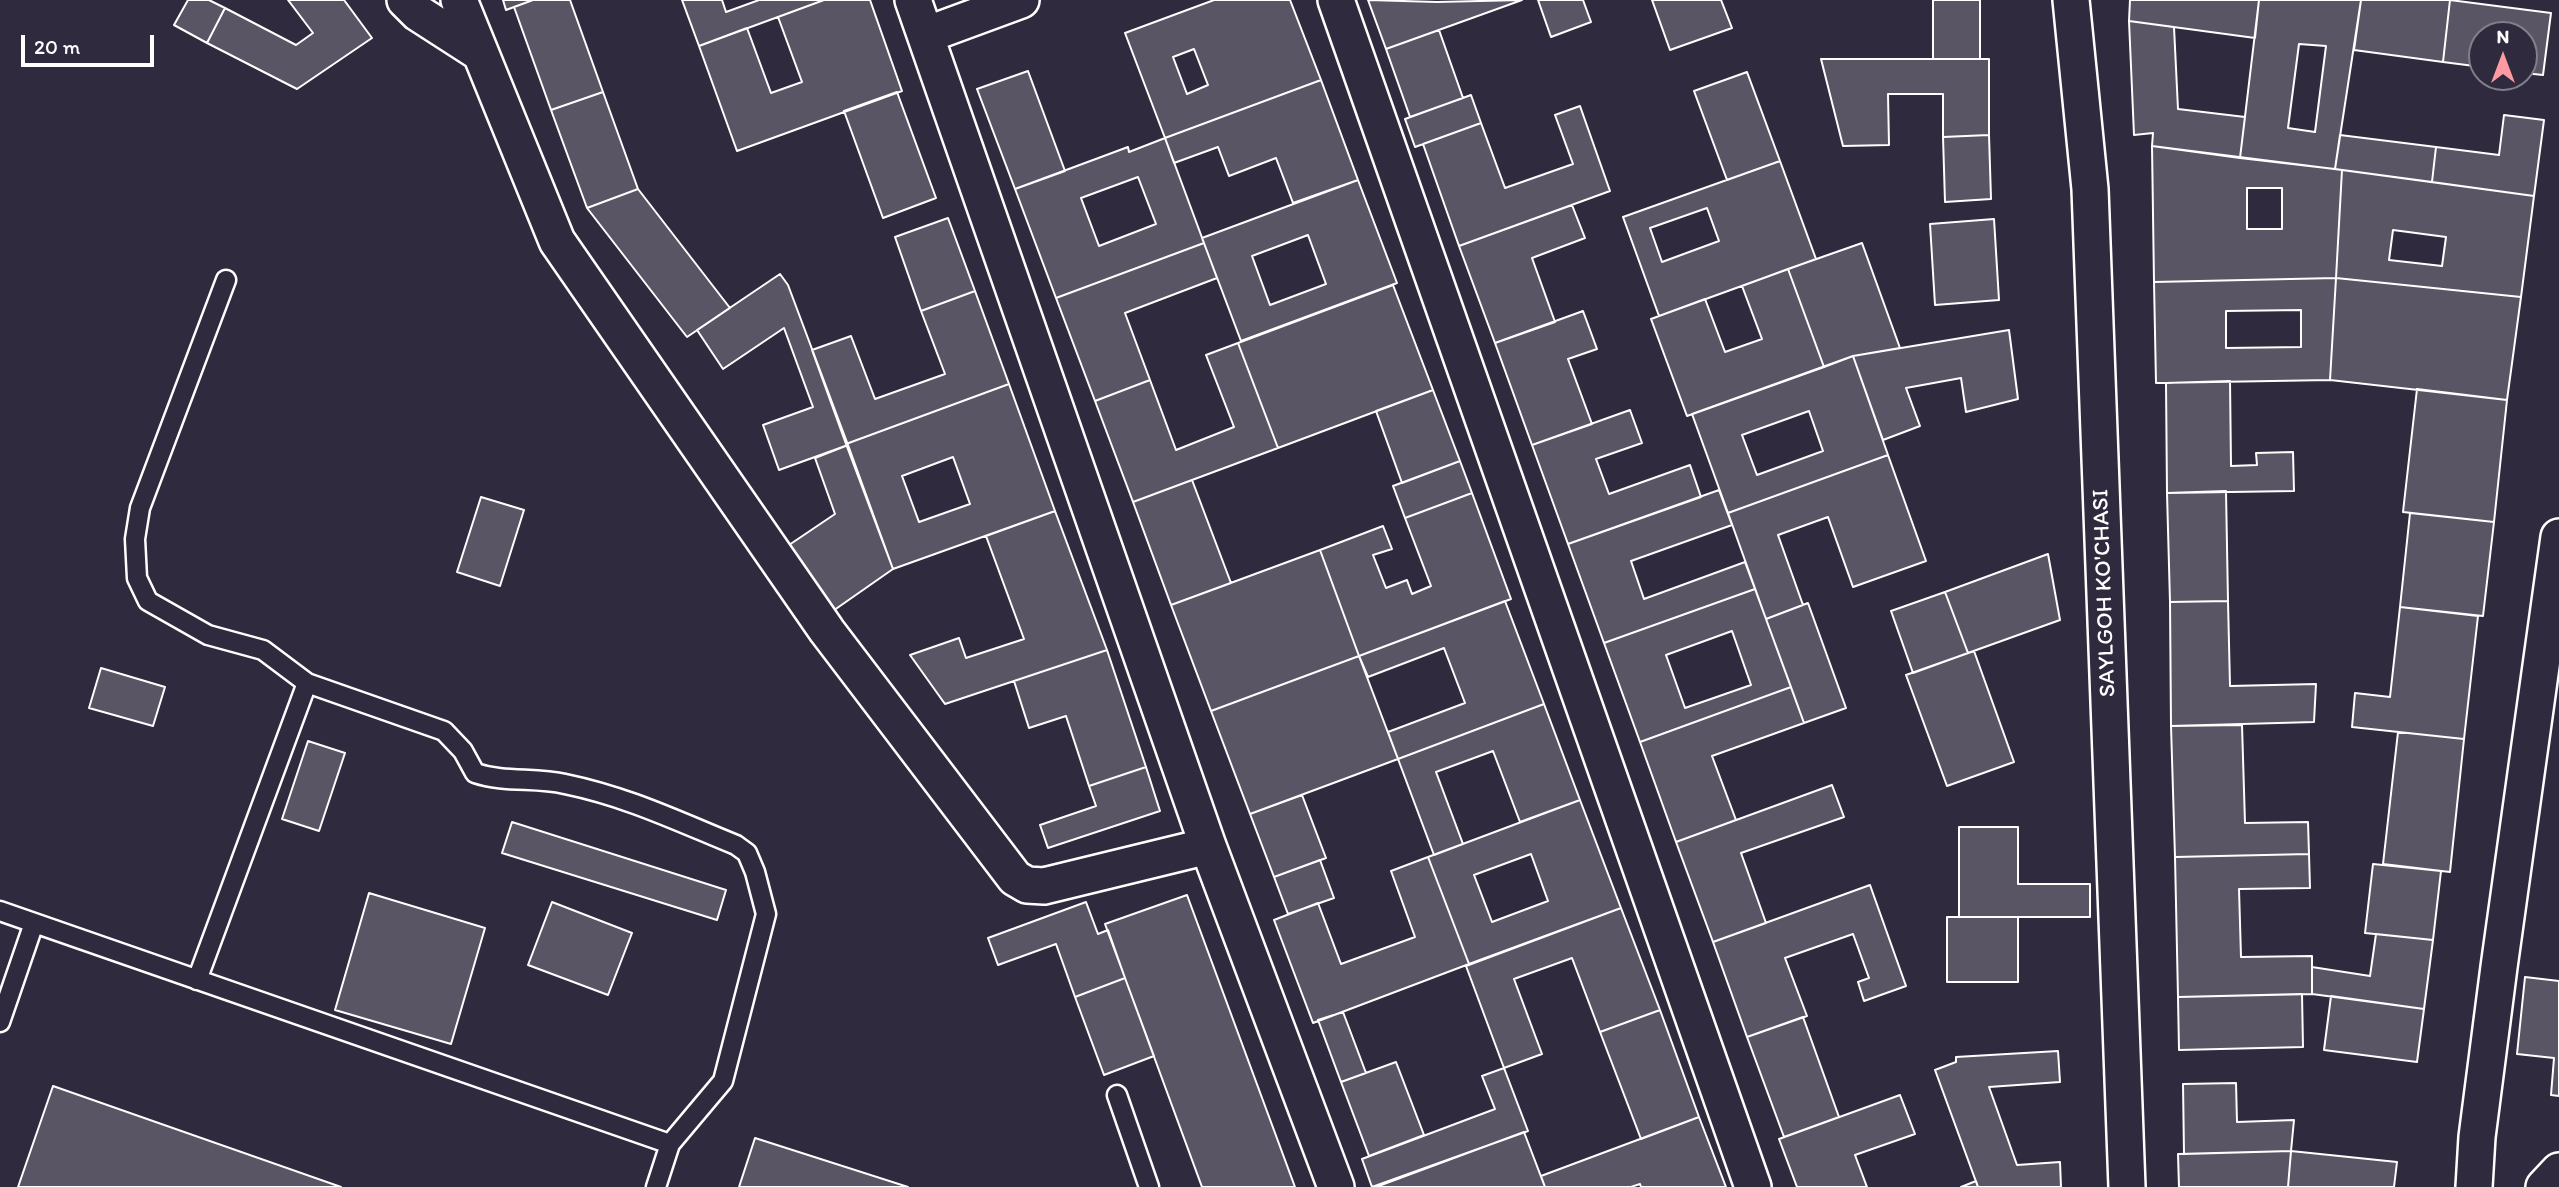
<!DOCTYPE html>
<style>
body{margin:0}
#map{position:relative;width:2559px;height:1187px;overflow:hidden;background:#2f2a3d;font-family:Itim,sans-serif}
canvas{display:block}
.north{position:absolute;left:2468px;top:21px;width:70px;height:70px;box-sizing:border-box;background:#2f2a3d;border:2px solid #827f8b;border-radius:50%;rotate:0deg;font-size:19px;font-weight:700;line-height:28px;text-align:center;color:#fff}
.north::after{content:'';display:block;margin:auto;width:24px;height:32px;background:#ff9aa2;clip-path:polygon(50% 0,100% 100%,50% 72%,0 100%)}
.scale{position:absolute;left:21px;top:35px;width:133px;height:32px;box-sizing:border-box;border:4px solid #fff;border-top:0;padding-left:9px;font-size:21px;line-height:24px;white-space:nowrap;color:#fff;-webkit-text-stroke:5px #2f2a3d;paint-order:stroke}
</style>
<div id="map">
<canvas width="2559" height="1187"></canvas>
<div class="north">N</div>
<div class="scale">20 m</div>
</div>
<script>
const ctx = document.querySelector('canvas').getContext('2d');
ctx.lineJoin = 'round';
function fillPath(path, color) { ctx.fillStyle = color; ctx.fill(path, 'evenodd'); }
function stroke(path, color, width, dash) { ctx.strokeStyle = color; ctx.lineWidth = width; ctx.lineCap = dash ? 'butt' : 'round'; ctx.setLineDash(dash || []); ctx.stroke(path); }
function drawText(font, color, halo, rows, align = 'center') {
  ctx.font = font + ' Itim,sans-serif'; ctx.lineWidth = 7; ctx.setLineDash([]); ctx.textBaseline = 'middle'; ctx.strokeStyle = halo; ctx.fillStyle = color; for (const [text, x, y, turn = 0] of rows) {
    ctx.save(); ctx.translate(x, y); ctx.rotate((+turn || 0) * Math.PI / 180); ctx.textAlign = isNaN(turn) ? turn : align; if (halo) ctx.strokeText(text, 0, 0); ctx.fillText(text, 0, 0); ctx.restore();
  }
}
const building = new Path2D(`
 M188,0H209L225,8L207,43L174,25Z
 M288,0H344L372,38L297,89L207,43L225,8L296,45L313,33Z
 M503,0H533L506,10Z
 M533,0H570L603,92L551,110L514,7Z
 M682,0H722L726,12L759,0H824L699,46Z
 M824,0H870L902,91L737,151L699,46L747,28L771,93L802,82L778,17Z
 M1214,0H1290L1321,80L1165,138L1125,33ZM1194,49L1208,85L1187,94L1173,57Z
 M1368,0L1437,2L1522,0L1386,49Z
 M1538,0H1583L1591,22L1551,37Z
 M1652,0H1721L1732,28L1670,50Z
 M1933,0H1980V59H1933Z
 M2130,0H2259L2255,38L2129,21Z
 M2259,0H2361L2335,169L2240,158ZM2299,44L2326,46L2315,132L2288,128Z
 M2361,0H2450L2443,62L2354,50Z
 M2450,0L2551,13L2543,75L2524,73V35H2482V67L2443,62Z
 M2129,21L2174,27L2178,109L2245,117L2240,158L2152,146L2153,133L2134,135Z
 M1439,30L1463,98L1410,117L1386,49Z
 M1821,59H1989V135L1943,137V94H1888L1889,145L1843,146Z
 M1028,71L1065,171L1015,189L977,89Z
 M1747,72L1780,161L1727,180L1694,91Z
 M1321,80L1358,180L1293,203L1276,158L1229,176L1218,147L1174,163L1165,138Z
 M603,92L638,189L587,208L551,110Z
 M897,92L936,198L883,218L844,111Z
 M1471,95L1481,123L1415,147L1405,119Z
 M1580,106L1610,191L1459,246L1423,144L1481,123L1505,188L1573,164L1555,115Z
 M2504,115L2544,120L2534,196L2432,182L2436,147L2499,155Z
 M1989,135L1991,199L1945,202L1943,137Z
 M2340,135L2436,147L2432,182L2335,169Z
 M1165,138L1204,243L1056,298L1015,189L1128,147L1129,152ZM1138,177L1156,224L1099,246L1081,198Z
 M2152,146L2342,170L2336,278L2154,282ZM2247,188H2282V229H2247Z
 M1780,161L1816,259L1659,316L1623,217ZM1707,208L1719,241L1662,262L1650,228Z
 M2342,170L2534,196L2521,297L2336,278ZM2393,230L2446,237L2442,266L2389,260Z
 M1358,180L1397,283L1241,341L1202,238ZM1308,235L1326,284L1270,305L1252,256Z
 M638,189L730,308L687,337L587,208Z
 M1572,205L1585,238L1532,258L1555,322L1495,343L1459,246Z
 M948,218L975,291L921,311L895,237Z
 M1994,219L1999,300L1935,305L1930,224Z
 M1204,243L1217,278L1125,313L1150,380L1095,401L1056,298Z
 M1862,243L1900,348L1853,356L1824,367L1788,269Z
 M1788,269L1824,367L1687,416L1651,319L1705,299L1725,352L1762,339L1742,286Z
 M780,274L788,285L848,445L779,470L763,425L813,407L784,328L723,369L697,330Z
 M2336,278L2330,380L2156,383L2154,282ZM2301,310V347L2226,348V311Z
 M2336,278L2521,297L2507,400L2330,380Z
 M1393,285L1433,390L1278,448L1238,343Z
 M975,291L1009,384L846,444L812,350L851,336L875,399L945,374L921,311Z
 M1583,311L1597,349L1568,359L1592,424L1532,445L1495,343Z
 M2009,330L2018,399L1966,412L1961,378L1906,388L1920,426L1883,440L1853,356Z
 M1238,343L1278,448L1133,502L1095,401L1150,380L1176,450L1234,427L1206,355Z
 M1853,356L1888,455L1728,513L1692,414ZM1809,411L1823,451L1757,475L1742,435Z
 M2230,381L2231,466L2257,465L2256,453L2293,452L2294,491L2167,493L2166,383Z
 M1009,384L1055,511L893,569L846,444ZM953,457L970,504L919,522L902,476Z
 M2417,389L2507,400L2494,522L2403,512Z
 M1433,390L1460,461L1402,483L1376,411Z
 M1630,410L1642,443L1596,459L1609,494L1690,465L1701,497L1568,544L1532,445Z
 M848,445L893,569L830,613L786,547L835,514L815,458Z
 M1888,455L1926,561L1853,587L1828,517L1778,535L1803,605L1766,619L1728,513Z
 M1460,461L1472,493L1405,518L1393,486Z
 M1192,480L1231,583L1171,605L1133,502Z
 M1719,490L1732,525L1631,561L1644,599L1745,562L1755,589L1604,643L1568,544Z
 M2226,491L2228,601L2170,602L2167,493Z
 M1472,493L1511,599L1359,656L1320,550L1383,526L1392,549L1373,555L1386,588L1407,580L1412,594L1431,586L1405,518Z
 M481,497L524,510L500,586L457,572Z
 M1055,511L1107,650L945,704L910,655L959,638L966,658L1024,639L986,536Z
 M2410,513L2494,522L2483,616L2400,607Z
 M1320,550L1359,656L1211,711L1171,605Z
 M2048,554L2060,620L1968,653L1945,592Z
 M1755,589L1791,687L1640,742L1604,643ZM1732,631L1751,685L1685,708L1666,655Z
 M1945,592L1968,653L1913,673L1891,611Z
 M1505,601L1544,704L1398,759L1388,732L1465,703L1444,648L1368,677L1359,656Z
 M2228,601L2230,686L2316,684L2314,722L2171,726L2170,602Z
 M1808,603L1846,708L1804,723L1766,619Z
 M2400,607L2478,616L2464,739L2352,727L2355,693L2390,697Z
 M1107,650L1146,767L1089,786L1066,716L1029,728L1014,681Z
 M1974,651L2014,762L1947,786L1906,675Z
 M1359,656L1398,759L1250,814L1211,711Z
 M101,668L165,687L153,726L89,708Z
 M1791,687L1804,723L1712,756L1736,820L1676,842L1640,742Z
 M1544,704L1580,800L1520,822L1493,751L1436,772L1463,844L1434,855L1398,759Z
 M2242,725L2245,823L2308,822L2309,854L2175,857L2171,726Z
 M2398,732L2464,739L2450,872L2383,864Z
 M308,741L345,753L319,831L282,819Z
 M1146,767L1160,811L1048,848L1040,825L1096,806L1089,786Z
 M1832,785L1844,817L1741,853L1766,923L1713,942L1676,842Z
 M1302,795L1326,858L1274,877L1250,814Z
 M1580,800L1621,908L1469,964L1428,857ZM1531,854L1548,901L1492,922L1474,875Z
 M512,822L726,890L717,920L502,853Z
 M1959,827H2018V884H2090V917H1959Z
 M2309,854L2310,888L2239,889L2241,957L2312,956V994L2178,997L2175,857Z
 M1428,857L1469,964L1313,1023L1274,920L1318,903L1341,964L1415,937L1391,871Z
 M1320,860L1334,898L1288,914L1274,877Z
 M2373,864L2441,871L2433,940L2365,933Z
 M1870,885L1906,986L1864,1001L1858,982L1869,978L1853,934L1785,958L1807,1016L1747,1037L1713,942Z
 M369,893L485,928L451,1044L335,1010Z
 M1187,895L1295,1187H1202L1125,978L1105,924Z
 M552,902L632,933L608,995L528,965Z
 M1086,902L1098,934L1108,930L1125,978L1075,997L1056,944L998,965L988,938Z
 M1621,908L1660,1010L1600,1032L1572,958L1514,979L1542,1054L1504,1068L1466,966Z
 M1947,917H2018V982H1947Z
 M2376,934L2433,940L2424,1009L2312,994V967L2370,976Z
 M2525,977L2559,981V1096L2551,1095L2554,1058L2517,1054Z
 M1125,978L1154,1056L1104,1075L1075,997Z
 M2302,994L2303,1047L2179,1050L2178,997Z
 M2331,996L2424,1009L2417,1062L2324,1050Z
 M1660,1010L1699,1117L1641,1139L1600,1032Z
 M1343,1012L1366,1073L1341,1082L1318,1020Z
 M1803,1017L1839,1117L1784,1137L1747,1037Z
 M2058,1051L2060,1082L1989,1087L2017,1165L2060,1162L2061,1187H1978L1935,1070L1956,1062V1057Z
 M1396,1062L1424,1135L1369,1156L1341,1082Z
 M1504,1068L1528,1131L1372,1187L1362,1159L1495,1109L1482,1076Z
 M2236,1083L2237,1122L2294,1120L2291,1151L2184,1154L2183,1084Z
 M53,1086L341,1187H18Z
 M1900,1095L1915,1134L1855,1155L1867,1187H1797L1779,1139Z
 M1699,1117L1726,1187H1641L1640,1184L1631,1187H1545L1541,1176Z
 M1524,1132L1545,1187H1376Z
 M755,1138L908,1187H739Z
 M2291,1151L2397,1162L2394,1187H2288Z
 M2291,1151L2288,1187H2179L2178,1154Z
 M1976,1181L1978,1187H1961Z`);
const service = new Path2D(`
 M226,280L140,508L135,539L137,578L148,601L208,635L263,650L307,683
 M0,911L670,1144L656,1187
 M197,980L307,683L444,731L463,751L475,773C505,783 535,777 565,784C628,797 677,821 736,845L747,853L755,872L766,914L723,1081L670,1144
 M0,1022L34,923
 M1117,1095L1149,1187`);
const minor = new Path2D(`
 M405,0L418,13L477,51
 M459,0L557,241L827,631L1015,878L1027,885L1044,886L1208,846
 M913,0L1208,846L1336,1187
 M1336,0L1753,1187
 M2071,0L2090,189L2127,1187
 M926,35L1021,0
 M2474,1187L2477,1137L2499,967L2559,537
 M2544,1187L2559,1171`);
const streetNames = [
 ["SAYLGOH KO'CHASI",2105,593,-92]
];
fillPath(building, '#595564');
stroke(building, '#fff', 2);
stroke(service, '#fff', 23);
stroke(minor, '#fff', 40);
stroke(service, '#2f2a3d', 18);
stroke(minor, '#2f2a3d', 35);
drawText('23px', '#fff', '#2f2a3d', streetNames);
</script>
